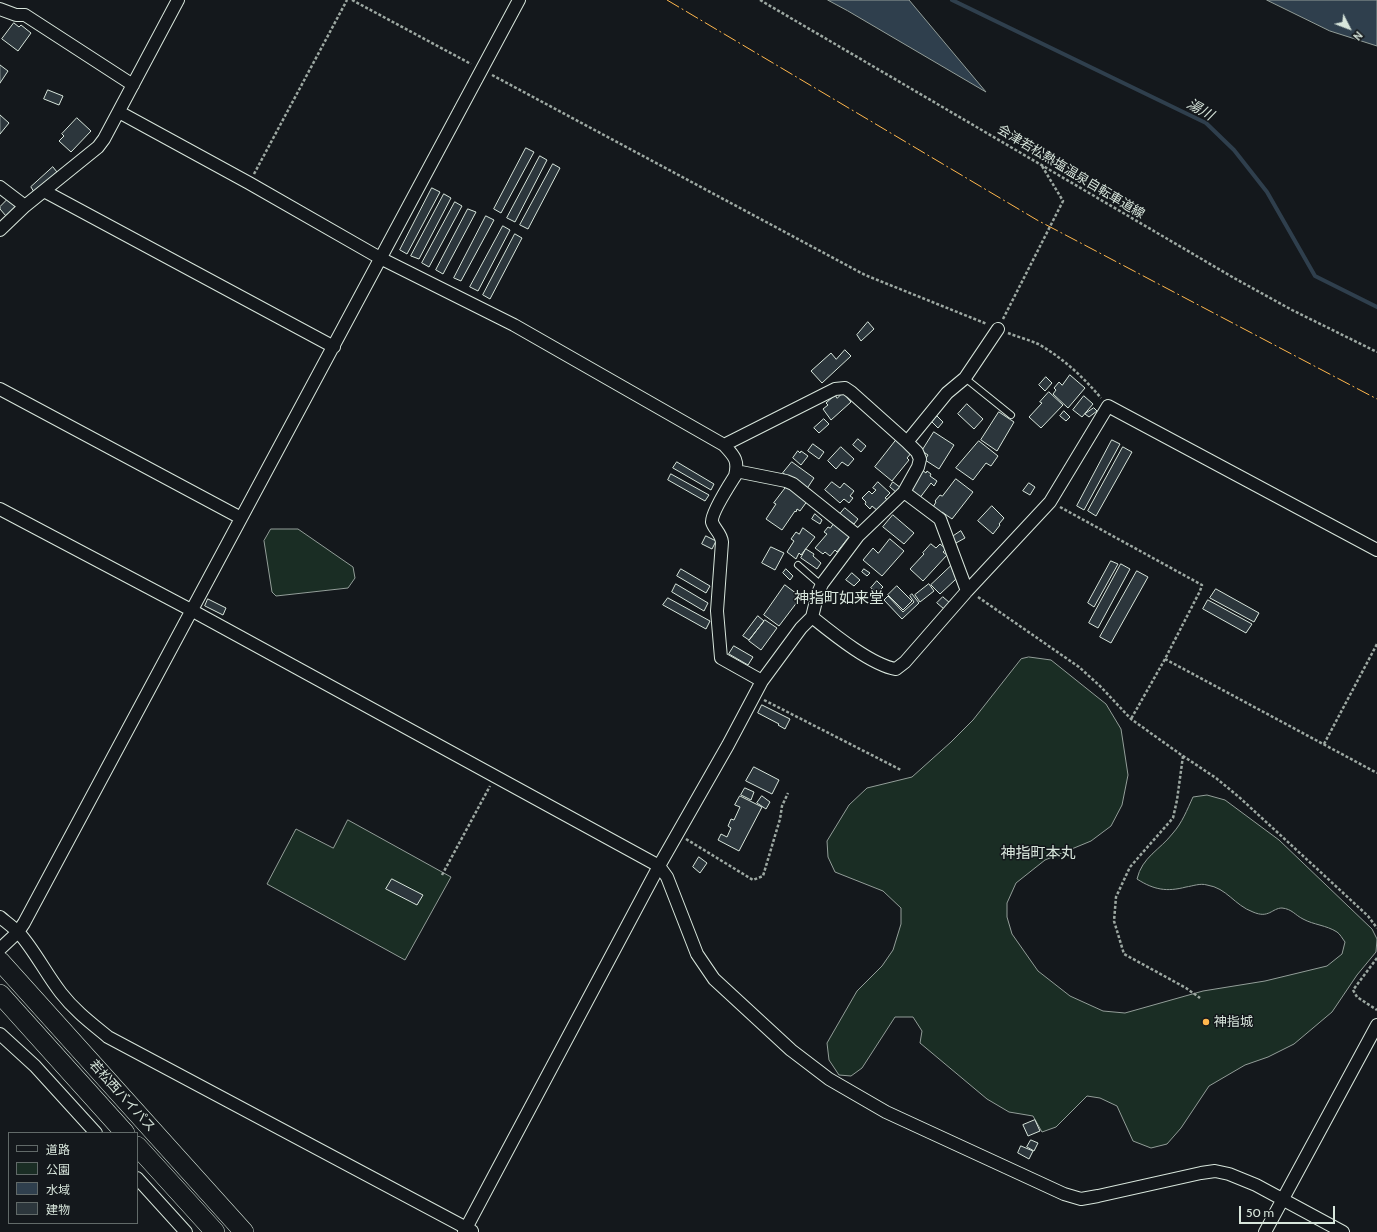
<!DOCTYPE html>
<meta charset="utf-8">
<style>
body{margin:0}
#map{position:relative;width:1377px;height:1232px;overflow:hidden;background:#14181c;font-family:Cabin,"Noto Sans JP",sans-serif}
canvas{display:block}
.legend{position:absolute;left:8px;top:1132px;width:130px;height:92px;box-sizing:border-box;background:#14181c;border:1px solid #626a69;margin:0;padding:5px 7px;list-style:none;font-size:12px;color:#d8e6dc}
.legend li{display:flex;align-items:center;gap:8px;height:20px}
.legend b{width:20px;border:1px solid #626a69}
.north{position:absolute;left:1329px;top:8px;width:40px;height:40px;-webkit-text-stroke:3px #14181c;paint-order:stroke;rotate:132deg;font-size:11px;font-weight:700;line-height:16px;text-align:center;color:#d8e6dc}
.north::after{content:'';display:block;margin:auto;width:14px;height:18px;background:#d8e6dc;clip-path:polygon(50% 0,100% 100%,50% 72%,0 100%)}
.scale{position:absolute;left:1239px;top:1206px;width:96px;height:18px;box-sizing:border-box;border:2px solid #d8e6dc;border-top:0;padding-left:5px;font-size:12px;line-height:14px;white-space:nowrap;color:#d8e6dc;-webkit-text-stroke:3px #14181c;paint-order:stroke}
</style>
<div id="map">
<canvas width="1377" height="1232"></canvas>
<ul class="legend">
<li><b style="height:5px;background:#14181c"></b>道路</li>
<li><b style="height:11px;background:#1a2d24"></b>公園</li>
<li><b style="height:11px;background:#2f3f4d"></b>水域</li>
<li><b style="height:11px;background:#2c363c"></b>建物</li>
</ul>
<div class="north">N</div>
<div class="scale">50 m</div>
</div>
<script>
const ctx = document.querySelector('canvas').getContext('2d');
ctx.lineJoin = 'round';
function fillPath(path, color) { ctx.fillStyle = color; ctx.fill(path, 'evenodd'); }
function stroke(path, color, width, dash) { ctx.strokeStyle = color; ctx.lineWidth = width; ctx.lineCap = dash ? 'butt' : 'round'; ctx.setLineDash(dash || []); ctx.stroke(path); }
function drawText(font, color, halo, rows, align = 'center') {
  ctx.font = font + ' Cabin,"Noto Sans JP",sans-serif'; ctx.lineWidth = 3; ctx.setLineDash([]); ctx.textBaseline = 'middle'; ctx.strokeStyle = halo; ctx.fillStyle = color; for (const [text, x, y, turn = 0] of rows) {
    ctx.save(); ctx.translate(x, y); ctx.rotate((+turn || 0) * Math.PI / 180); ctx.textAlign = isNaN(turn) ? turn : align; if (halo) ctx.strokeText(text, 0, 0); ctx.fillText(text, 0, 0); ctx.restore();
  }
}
const green = new Path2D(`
 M271,529H298L353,567L355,578L348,588L276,596L272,592L264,541Z
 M1029,657L1051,660L1106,704L1121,729L1128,775L1122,805L1111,826L1091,841L1045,860L1016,883L1007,903V917L1012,934L1038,971L1070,996L1103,1011L1125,1013L1203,991L1265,981L1327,966L1342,954L1345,942C1342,938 1340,934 1337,932C1326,925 1314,925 1303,919C1295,915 1292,909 1282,908C1272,908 1269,919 1253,912C1234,905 1227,888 1207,885C1200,883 1193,886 1186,887C1167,892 1154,890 1137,879C1142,857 1160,850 1173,833C1182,823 1187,810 1193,797L1207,795L1225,800L1279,840L1372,929L1377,939L1376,952L1357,975L1332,1012L1294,1044L1268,1057L1245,1065L1209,1086L1181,1128L1167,1144L1151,1148L1133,1141L1117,1106L1100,1098L1087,1096L1056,1127L1042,1132L1033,1116L1009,1112L987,1099L920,1043L922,1031L913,1017H895L862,1068L851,1076L839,1075L829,1060L827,1043L857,991L882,966L893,950L901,924V908L883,891L835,872L828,857L827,841L849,805L867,788L912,777L951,742L973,720L1021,659Z
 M348,820L451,877L405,960L267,884L296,829L333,848Z`);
const water = new Path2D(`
 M828,0H909L986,92L848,11Z
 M1267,0H1377V46L1330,31Z`);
const stream = new Path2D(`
 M952,0L1206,123L1234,150L1267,192L1315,276L1377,307`);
const building = new Path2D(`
 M14,23L19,27L21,25L31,33L18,51L2,39Z
 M0,65L8,71L0,83Z
 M48,90L63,96L59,105L44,99Z
 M0,115L9,123L0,134Z
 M77,118L91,131L71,152L59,141L64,136L62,134Z
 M526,148L534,152L501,213L494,209Z
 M540,156L547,160L515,222L507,218Z
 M553,164L560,168L528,229L520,225Z
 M53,167L57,172L34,192L31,187Z
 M432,188L440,192L407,254L400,250Z
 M444,194L451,198L419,259L411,256Z
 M8,199L16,206L6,216L0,209V207Z
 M455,202L462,206L429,267L422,263Z
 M468,209L476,212L443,274L436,270Z
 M486,216L494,220L461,281L454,278Z
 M503,226L510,230L478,291L470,287Z
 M515,234L522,238L490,299L483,295Z
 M868,322L874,329L861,341L857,335Z
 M845,350L851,356L822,383L811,371L831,353L836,359Z
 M1070,375L1085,388L1068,408L1053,394L1056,390L1054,388L1059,382L1062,385Z
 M1046,377L1052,383L1045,391L1039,385Z
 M1049,392L1063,405L1041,428L1029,417L1042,403L1040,402Z
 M843,393L851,402L831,420L823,409L828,405L826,403L835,395L837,398Z
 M1084,396L1093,404L1082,417L1073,410Z
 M967,404L983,419L974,429L958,414Z
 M1094,408L1097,411L1089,417L1085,414Z
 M1064,411L1070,417L1066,421L1060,416Z
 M999,412L1014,422L997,451L981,440Z
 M937,416L943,422L938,428L932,422Z
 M824,419L829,424L819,433L814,428Z
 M934,432L954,445L939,469L925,460L928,455L922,451Z
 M858,439L866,446L861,452L853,445Z
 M897,439L912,452L907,458L909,460L892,481L875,467Z
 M1112,440L1120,444L1084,510L1077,506Z
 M979,441L998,456L991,466L986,463L973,480L956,468Z
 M813,444L824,452L819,459L808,451Z
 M841,447L854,459L848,466L842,462L836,469L828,461Z
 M1123,447L1132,452L1096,516L1088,511Z
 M798,451L800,453L801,451L808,456L801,465L793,458Z
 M677,462L714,484L711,490L673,468Z
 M792,462L814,478L806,490L783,473Z
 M922,470L926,473L927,471L931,474L930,476L937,481L934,486L931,483L919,499L909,492Z
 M671,474L709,495L705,501L668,480Z
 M956,479L973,492L952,519L942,512L941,513L933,507L936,502L935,501L940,495L942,496Z
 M832,482L840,488L844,483L854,491L850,496L853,498L849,503L844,499L840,503L825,490Z
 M878,482L890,493L885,498L888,500L878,511L872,506L870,509L865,504L866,502L862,498L869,491L872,494L876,490L873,488Z
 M893,482L901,488L897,493L890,487Z
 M1029,483L1035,487L1030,495L1023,491Z
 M787,486L808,500L800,511L797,509L796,512L795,511L782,530L766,519L776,504L774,503Z
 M992,506L1004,518L999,524L1000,525L993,534L978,521Z
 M845,508L858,519L854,524L840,514Z
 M815,514L822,520L820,524L812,519Z
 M893,515L914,533L904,544L883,527Z
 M836,521L852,533L837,552L835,550L830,556L825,552L823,554L815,548L827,534L824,532L828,527L830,528Z
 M803,528L815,537L801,555L799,553L796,559L787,552L794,541L791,539L796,532L799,534Z
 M961,531L965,538L956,543L952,537Z
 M706,536L716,541L712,549L702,544Z
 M890,539L904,551L882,576L863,560L873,548L878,553Z
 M931,544L936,548L940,544L946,549L943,552L947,555L923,581L910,569L924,554L923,553Z
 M771,547L784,553L775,570L762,563Z
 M806,549L814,554L813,556L821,563L817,569L801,558Z
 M1111,561L1118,564L1094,607L1088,603Z
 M1121,564L1130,569L1098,628L1089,623Z
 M951,566L956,579L940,594L931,585Z
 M681,569L710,586L706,593L677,576Z
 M786,569L793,576L790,580L783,573Z
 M864,569L870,573L867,576L862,572Z
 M1137,571L1148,577L1111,643L1100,637Z
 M852,573L860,580L854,586L846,580Z
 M877,581L883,587L877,593L871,588Z
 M676,584L708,603L704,611L672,592Z
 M929,584L934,591L920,602L915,595Z
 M785,585L801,597L779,626L764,615Z
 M897,586L912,601L903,610L888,595Z
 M1216,589L1259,613L1254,622L1210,598Z
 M912,594L919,603L902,619L884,600L888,596L903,612L914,602L910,596Z
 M943,597L950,603L944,609L937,603Z
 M668,598L710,621L706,629L663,605Z
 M208,599L226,608L223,615L205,606Z
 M1208,600L1252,624L1246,633L1203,609Z
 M758,616L764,621L749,640L743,636Z
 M765,620L777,628L761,650L749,641Z
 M734,646L753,657L748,665L729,654Z
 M762,705L790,719L785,729L778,725L779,724L758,713Z
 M754,767L779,780L772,794L746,781Z
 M745,788L754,792L751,800L741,795Z
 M740,796L762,807L739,851L718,840L721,834L727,837L731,828L728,826L731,819L734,820L740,807L735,805Z
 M762,796L770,802L766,809L757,803Z
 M699,857L707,863L700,873L693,867Z
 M392,879L423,895L417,905L386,889Z
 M1035,1120L1040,1131L1028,1136L1023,1125Z
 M1031,1140L1038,1143L1034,1151L1027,1147Z
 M1021,1146L1033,1151L1029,1159L1018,1153Z`);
const path = new Path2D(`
 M352,0L471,64
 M760,0L1234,278L1292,310L1377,352
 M492,75L865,275L987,324
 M254,174L347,0
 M1003,319L1063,201L1042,166
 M1008,333C1018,337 1030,340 1040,345C1064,359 1083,377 1101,398
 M1060,507L1202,585L1200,591L1165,659L1131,719
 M978,597L1079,667L1100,686L1131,719L1180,754L1216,778L1239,797L1327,878L1368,916L1377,928
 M1165,659L1377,773
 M764,700L901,770
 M1324,744L1377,644
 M1183,756L1177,800L1173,818L1130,867L1116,897L1114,921L1124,954L1186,988L1200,998
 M686,839L753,880L763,876L780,819L782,806L788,793
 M442,875L490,786
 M1377,958L1353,990L1357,997L1377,1010`);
const service = new Path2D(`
 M965,378L1011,415
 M798,565L821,585`);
const minor = new Path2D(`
 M0,9L16,15H25L133,85
 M119,112L249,183L380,258L514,325L724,445C734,456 739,460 735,476C730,484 711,513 712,522C714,529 721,533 722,542L717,611L721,658L762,681
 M0,187L25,206
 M44,191L334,347
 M0,230L25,206L98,147L104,139L178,0
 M0,389L241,518
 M724,445L835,389L845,388L851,392L907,442
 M736,471L786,481L793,484L858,536
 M904,492L940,519L967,591
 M0,509L191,610L659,866L667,877L697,954L714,979L791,1050L829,1079L886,1112L1064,1194L1081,1199L1098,1196L1201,1173L1215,1171L1229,1174L1256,1185L1343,1232
 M812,617L818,593L822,584L858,536L904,492L918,467L920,459L917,452L907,442L947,393L965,378L998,329
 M0,917C6,922 13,927 19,933C35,951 46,974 61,993C75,1011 91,1023 108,1037L472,1231
 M0,949L18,932L24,923L519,0
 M0,1034L35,1066L96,1133
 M137,1178L186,1232
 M464,1232L659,866L728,745L762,681L801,628L812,617C832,633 871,665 896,669L905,662L967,591L1050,502L1108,406L1377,550
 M1265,1232L1377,1025`);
const trunk = new Path2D(`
 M0,961L244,1232
 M0,994L125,1133
 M137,1146L215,1232`);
const power = new Path2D(`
 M667,0L1037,220L1377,399`);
const markers = [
 [1206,1022,4,"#ffb74d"]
];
const streetNames = [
 ["会津若松熱塩温泉自転車道線",1071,172,31],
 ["若松西バイパス",122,1096,48]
];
const poiNames = [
 ["神指城",1214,1022]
];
const waterNames = [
 ["湯川",1200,110,30]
];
const quarterNames = [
 ["神指町如来堂",839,599],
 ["神指町本丸",1038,854]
];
fillPath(green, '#1a2d24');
stroke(green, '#939e99', 1);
fillPath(water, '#2f3f4d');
stroke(water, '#939e99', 1);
stroke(stream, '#2f3f4d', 4);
fillPath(building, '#2c363c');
stroke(building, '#d8e6dc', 1);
stroke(service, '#d8e6dc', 8);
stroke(minor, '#d8e6dc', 14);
stroke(trunk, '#d8e6dc', 20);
stroke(path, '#9da8a2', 2.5, [3, 2]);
stroke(service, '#14181c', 6);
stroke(minor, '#14181c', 12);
stroke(trunk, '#14181c', 19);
stroke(power, '#ffb74d', 1, [14, 3, 2, 3]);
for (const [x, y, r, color] of markers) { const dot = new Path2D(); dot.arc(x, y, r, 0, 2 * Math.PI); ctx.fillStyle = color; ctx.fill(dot); stroke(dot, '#14181c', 1.5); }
drawText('13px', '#d8e6dc', '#14181c', streetNames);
drawText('13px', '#d8e6dc', '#14181c', poiNames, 'left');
drawText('italic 14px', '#d8e6dc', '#14181c', waterNames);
drawText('15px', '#d8e6dc', '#14181c', quarterNames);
</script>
